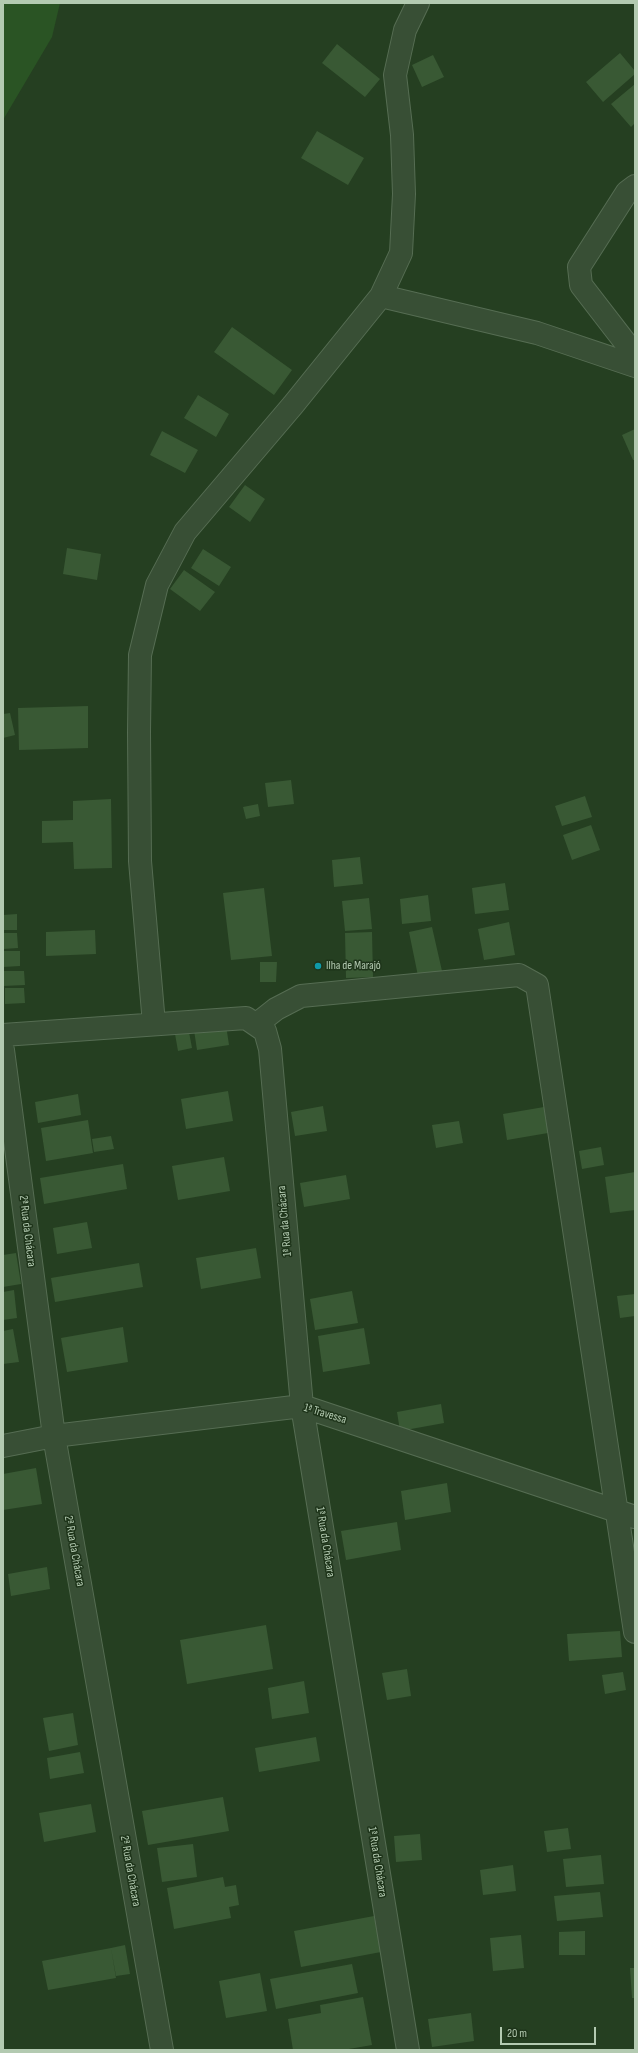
<!DOCTYPE html>
<meta charset="utf-8">
<style>
body{margin:0}
#map{position:relative;width:638px;height:2053px;overflow:hidden;background:#253f21;font-family:"Sofia Sans Condensed",sans-serif}
canvas{display:block}
.frame{position:absolute;inset:0;border:4px solid #b3cab1;pointer-events:none}
.scale{position:absolute;left:500px;top:2027px;width:96px;height:18px;box-sizing:border-box;border:2px solid #b3cab1;border-top:0;padding-left:5px;font-size:12px;line-height:14px;white-space:nowrap;color:#b3cab1;-webkit-text-stroke:3px #1e341a;paint-order:stroke}
</style>
<div id="map">
<canvas width="638" height="2053"></canvas>
<div class="frame"></div>
<div class="scale">20 m</div>
</div>
<script>
const ctx = document.querySelector('canvas').getContext('2d');
ctx.lineJoin = 'round';
function fillPath(path, color) { ctx.fillStyle = color; ctx.fill(path, 'evenodd'); }
function stroke(path, color, width, dash) { ctx.strokeStyle = color; ctx.lineWidth = width; ctx.lineCap = dash ? 'butt' : 'round'; ctx.setLineDash(dash || []); ctx.stroke(path); }
function drawText(font, color, halo, rows, align = 'center') {
  ctx.font = font + ' "Sofia Sans Condensed",sans-serif'; ctx.lineWidth = 3; ctx.setLineDash([]); ctx.textBaseline = 'middle'; ctx.strokeStyle = halo; ctx.fillStyle = color; for (const [text, x, y, turn = 0] of rows) {
    ctx.save(); ctx.translate(x, y); ctx.rotate((+turn || 0) * Math.PI / 180); ctx.textAlign = isNaN(turn) ? turn : align; if (halo) ctx.strokeText(text, 0, 0); ctx.fillText(text, 0, 0); ctx.restore();
  }
}
const water = new Path2D(`
 M3,3H60L52,37L3,120Z`);
const building = new Path2D(`
 M337,44L380,79L365,97L322,63Z
 M620,53L635,71V74L603,102L586,82Z
 M433,55L444,77L422,87L412,65Z
 M635,84V123L631,127L611,104Z
 M317,131L364,158L348,185L301,158Z
 M232,327L292,370L274,395L214,352Z
 M198,395L229,414L216,437L184,418Z
 M635,429V460H633L622,435Z
 M162,431L198,450L185,473L150,455Z
 M245,485L265,499L250,522L229,507Z
 M67,548L101,554L97,580L63,574Z
 M203,549L231,567L219,586L191,568Z
 M184,570L215,592L200,611L170,589Z
 M88,706V748L19,750L18,708Z
 M10,713L15,735L3,738V714Z
 M291,780L294,804L268,807L265,783Z
 M585,796L592,817L562,826L555,806Z
 M111,799L112,868L74,869L73,842L42,843V821L73,820V801Z
 M258,804L260,816L246,819L243,807Z
 M591,825L600,850L572,860L563,835Z
 M360,857L363,884L334,887L332,860Z
 M505,883L509,910L475,914L472,888Z
 M264,888L272,956L231,960L223,893Z
 M428,895L431,921L402,924L400,899Z
 M369,898L372,929L345,931L342,901Z
 M17,914V930H3V915Z
 M509,922L515,955L484,960L478,929Z
 M432,927L442,971L418,976L409,932Z
 M95,930L96,954L46,956V932Z
 M372,932L373,977L346,978L345,933Z
 M3,933H17L18,948L3,949Z
 M3,951H20V966L3,967Z
 M260,962H277L276,982H260Z
 M3,971H24L25,985L3,986Z
 M5,988H24L25,1003L5,1004Z
 M226,1025L229,1045L197,1050L194,1030Z
 M189,1032L192,1048L178,1051L175,1034Z
 M228,1091L233,1121L186,1129L181,1099Z
 M78,1094L81,1115L38,1123L35,1102Z
 M323,1106L327,1131L295,1136L291,1112Z
 M544,1107L548,1133L507,1140L503,1114Z
 M88,1120L93,1153L46,1161L41,1128Z
 M459,1121L463,1143L436,1148L432,1125Z
 M111,1136L114,1149L94,1152L92,1139Z
 M601,1147L604,1165L582,1169L579,1151Z
 M224,1157L230,1191L178,1200L172,1166Z
 M123,1164L127,1189L44,1204L40,1178Z
 M635,1172V1210L610,1213L605,1177Z
 M346,1175L350,1199L304,1207L300,1183Z
 M87,1222L92,1248L57,1254L53,1228Z
 M256,1248L261,1278L201,1289L196,1258Z
 M16,1253L21,1284L3,1287V1255Z
 M139,1263L143,1287L55,1302L51,1278Z
 M14,1290L17,1318L3,1320V1292Z
 M352,1291L358,1323L315,1330L310,1299Z
 M635,1294V1316L620,1318L617,1296Z
 M123,1327L128,1362L67,1372L61,1338Z
 M364,1328L370,1364L323,1372L318,1336Z
 M13,1329L19,1362L3,1364V1331Z
 M441,1404L444,1423L400,1431L397,1412Z
 M36,1468L42,1504L3,1510V1474Z
 M447,1483L451,1512L405,1520L401,1491Z
 M397,1522L401,1550L346,1560L341,1531Z
 M47,1567L50,1589L11,1596L8,1574Z
 M266,1625L273,1669L187,1684L180,1640Z
 M620,1631L622,1657L569,1661L567,1634Z
 M407,1669L411,1696L387,1700L382,1673Z
 M623,1672L626,1690L605,1694L602,1675Z
 M304,1681L309,1713L272,1719L268,1688Z
 M73,1713L78,1745L49,1751L43,1718Z
 M316,1737L320,1761L259,1772L255,1748Z
 M80,1752L84,1773L50,1779L47,1758Z
 M223,1797L229,1831L148,1845L142,1811Z
 M91,1804L96,1832L44,1842L39,1813Z
 M568,1828L571,1849L547,1852L544,1831Z
 M420,1834L422,1860L396,1862L394,1836Z
 M193,1844L197,1877L162,1882L157,1848Z
 M601,1855L604,1884L566,1887L563,1859Z
 M513,1865L516,1891L483,1895L480,1870Z
 M223,1877L225,1887L236,1885L239,1905L229,1907L231,1918L174,1929L167,1888Z
 M600,1892L603,1917L557,1921L554,1896Z
 M374,1916L381,1952L301,1967L294,1931Z
 M585,1931V1955H559V1932Z
 M521,1935L524,1968L493,1971L490,1938Z
 M125,1945L130,1974L116,1976L111,1948Z
 M111,1948L116,1978L48,1990L42,1961Z
 M352,1964L358,1993L276,2009L270,1979Z
 M630,1968H635V1998H632Z
 M260,1973L267,2011L226,2018L219,1981Z
 M363,1997L372,2045L343,2050H293L288,2019L321,2013L320,2005Z
 M471,2013L474,2041L432,2047L428,2019Z`);
const minor = new Path2D(`
 M635,186L627,192L579,267L581,285L635,355
 M381,296L537,333L635,366
 M154,1024L140,861L139,732L140,655L157,585L185,532L293,405L381,296L401,253L404,194L402,135L395,75L405,30L418,3
 M257,1024L276,1009L301,996L519,975L537,985L635,1632
 M3,1035L246,1018L265,1031L270,1049L302,1406L408,2050
 M3,1050L54,1436L162,2050
 M3,1446L54,1436L302,1406L635,1517`);
const markers = [
 [318,966,4,"#0f9aa8"]
];
const poiNames = [
 ["Ilha de Marajó",326,966]
];
const streetNames = [
 ["1ª Rua da Chácara",285,1221,-95],
 ["2ª Rua da Chácara",27,1231,83],
 ["1ª Travessa",325,1414,17],
 ["1ª Rua da Chácara",325,1542,81],
 ["2ª Rua da Chácara",74,1551,80],
 ["1ª Rua da Chácara",377,1862,81],
 ["2ª Rua da Chácara",130,1871,80]
];
fillPath(water, '#2a5424');
fillPath(building, '#395934');
stroke(minor, '#566d53', 24);
stroke(minor, '#384f35', 22);
for (const [x, y, r, color] of markers) { const dot = new Path2D(); dot.arc(x, y, r, 0, 2 * Math.PI); ctx.fillStyle = color; ctx.fill(dot); stroke(dot, '#1e341a', 1.5); }
drawText('12px', '#b3cab1', '#1e341a', poiNames, 'left');
drawText('12px', '#b3cab1', '#1e341a', streetNames);
</script>
